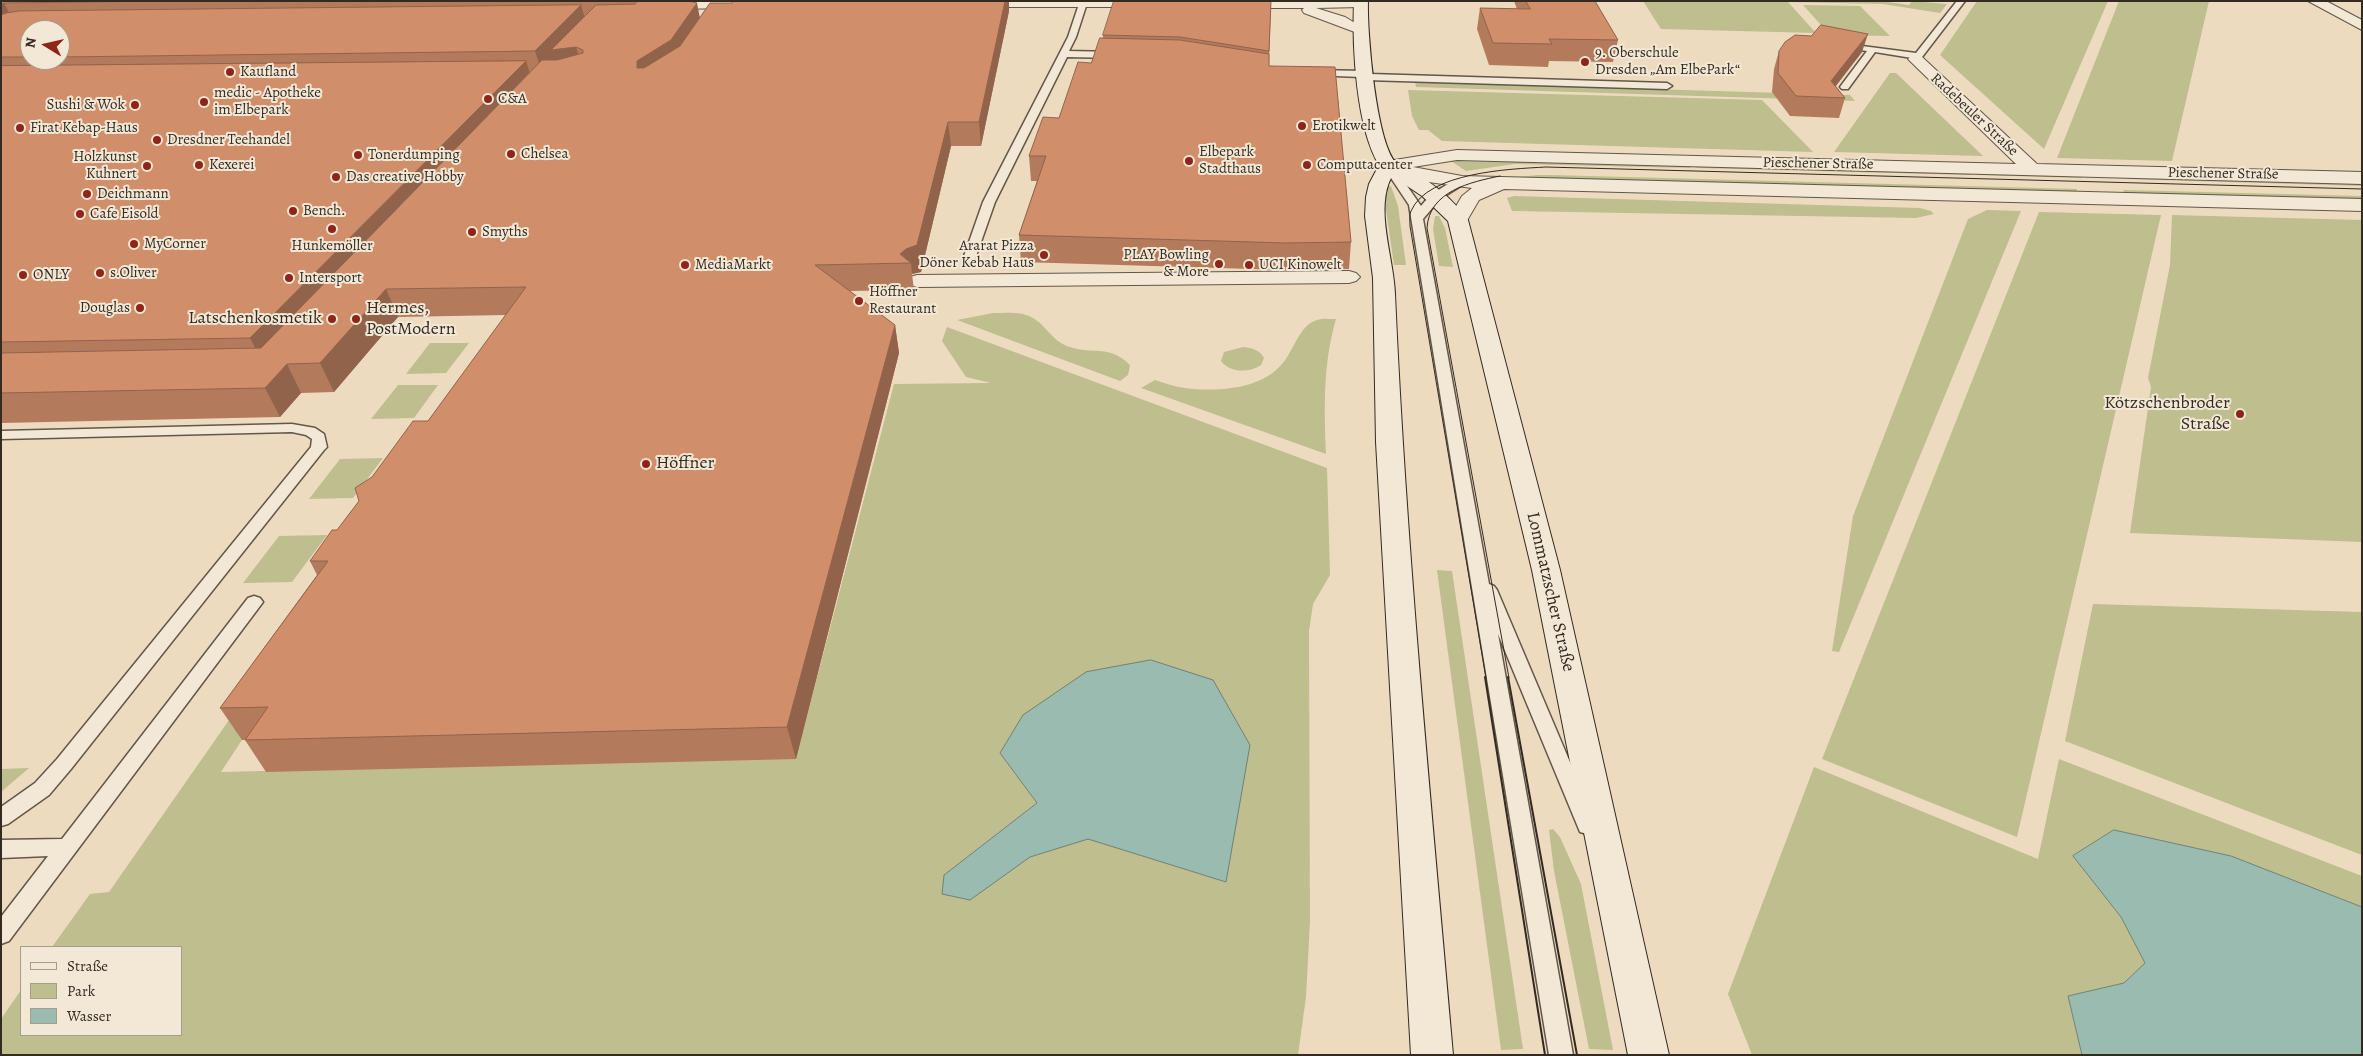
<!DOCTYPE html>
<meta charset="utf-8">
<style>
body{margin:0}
#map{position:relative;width:2363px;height:1056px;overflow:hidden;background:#eddbc0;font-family:Alegreya,serif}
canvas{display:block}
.frame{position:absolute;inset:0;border:2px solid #332b21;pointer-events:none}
.legend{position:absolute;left:20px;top:946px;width:162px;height:90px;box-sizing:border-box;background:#f3e8d6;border:1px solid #a69c8e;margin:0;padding:6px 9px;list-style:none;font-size:15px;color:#332b21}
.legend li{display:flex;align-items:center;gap:10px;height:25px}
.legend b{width:25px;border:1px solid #a69c8e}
.north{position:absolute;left:20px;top:20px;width:50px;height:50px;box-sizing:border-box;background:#f3e8d6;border:1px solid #a69c8e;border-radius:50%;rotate:279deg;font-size:14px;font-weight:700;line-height:20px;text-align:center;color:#332b21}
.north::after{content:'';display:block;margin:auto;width:18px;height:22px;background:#8f2418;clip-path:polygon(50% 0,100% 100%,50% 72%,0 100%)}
</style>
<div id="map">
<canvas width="2363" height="1056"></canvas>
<div class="frame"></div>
<ul class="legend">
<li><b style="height:6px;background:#f3e8d6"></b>Straße</li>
<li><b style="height:14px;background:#bebe8e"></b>Park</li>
<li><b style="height:14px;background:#99bbb0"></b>Wasser</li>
</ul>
<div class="north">N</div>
</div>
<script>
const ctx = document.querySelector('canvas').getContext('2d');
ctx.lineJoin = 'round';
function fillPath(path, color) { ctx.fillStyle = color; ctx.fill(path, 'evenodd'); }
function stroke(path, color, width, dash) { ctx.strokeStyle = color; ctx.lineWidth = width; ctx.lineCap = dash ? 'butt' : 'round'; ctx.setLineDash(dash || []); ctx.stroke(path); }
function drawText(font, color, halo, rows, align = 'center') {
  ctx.font = font + ' Alegreya,serif'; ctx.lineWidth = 4; ctx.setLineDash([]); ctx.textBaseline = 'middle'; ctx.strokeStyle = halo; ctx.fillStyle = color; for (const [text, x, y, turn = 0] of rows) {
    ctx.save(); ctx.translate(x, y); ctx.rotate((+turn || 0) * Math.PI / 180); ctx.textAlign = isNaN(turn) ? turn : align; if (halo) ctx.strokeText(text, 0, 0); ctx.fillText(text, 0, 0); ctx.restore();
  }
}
const green = new Path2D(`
 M1643,1H1881L1909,5L1912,1L1947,4L1940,13L1883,4L1788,2L1816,33L1661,29Z
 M1977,1H2108L2044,149L1940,55Z
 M2119,1H2209L2172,161L2057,158Z
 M1803,5L1860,6L1890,36L1830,35Z
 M1890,73H1896L1983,156L1834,152Z
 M1415,82L1850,95L1855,101L1416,87Z
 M1408,90L1762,100L1813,152L1442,141L1428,130H1419L1412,116Z
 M1451,161L1672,164L2082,174L2081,178L1978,175L1976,173H1970L1971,175L1698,168L1691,166V168L1515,164L1466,171Z
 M1538,175H1551L2077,189L2076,193L1508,178Z
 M2129,175L2362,181V186L2127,179Z
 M1391,186L1398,206L1406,265H1394L1384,196L1387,187Z
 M2124,190L2362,196V200L2123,194Z
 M1514,196L1920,208L1931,211L1934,214L1916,218L1512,211L1507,198Z
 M1987,210L2021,211L1839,652L1832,651L1853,516L1968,219Z
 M2039,212L2161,215L2017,837L1822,759Z
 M2172,215L2362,220V542L2130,533L2151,387L2148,378L2170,265Z
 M1435,216H1439L1445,228L1453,267L1439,266L1433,229Z
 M993,313C1005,313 1020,311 1031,317C1047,325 1052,342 1070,347C1094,355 1109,344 1130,365L1128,375L1120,381L957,320Z
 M1336,319C1323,364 1324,408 1326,454L1141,388L1155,380C1165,383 1175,387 1185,388C1216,392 1260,390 1282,364C1294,351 1299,325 1317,320C1322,318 1330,319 1336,319Z
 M947,327L1327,468L1330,575L1313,604L1309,631L1310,921L1306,997L1298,1055H1V1019L21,990V1035H181V947H52L90,894L109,892L345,554L242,740L221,772L796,758L894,384L991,383L966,377L942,341ZM1000,753L1226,882L1088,838L1030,857L944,875L1037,803Z
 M430,343H469L446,373L406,374Z
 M1243,347C1252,348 1260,350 1264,358L1261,365C1249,373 1230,373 1221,361L1224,352Z
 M398,385H438L414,418L371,419Z
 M383,458L353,498L309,499L340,459Z
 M327,535L292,582L243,583L279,536Z
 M1437,570L1452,571L1523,1049L1501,1050Z
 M2093,604L2362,612V855L2065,741Z
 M2059,759L2362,876V907L2231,856L2114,830L2073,856L2121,917L2145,963L2124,983L2068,996L2082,1055H1752L1728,994L1814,767L2038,859Z
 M29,768L1,792V769Z
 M1553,829L1560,837L1581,884L1613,1050L1589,1049L1554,871L1549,830Z`);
const water = new Path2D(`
 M1151,660L1213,680L1250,745L1226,882L1088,839L1030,857L970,900L942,894L944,875L1037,803L1000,753L1023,715L1086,672Z
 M2114,830L2231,856L2362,907V1055H2082L2068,996L2124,983L2145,963L2121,917L2073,856Z`);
const lane = new Path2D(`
 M1080,1L1087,3L1076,37L1069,51L1115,52L1120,55L1115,58L1067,57L995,202L975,259L973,262H965L963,259L983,202L1068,37Z
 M1957,1H1965L1919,61H1913L1912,58L1875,52L1848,89H1842L1840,87L1867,51L1839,47V43L1916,53Z
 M1313,70L1366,71L1370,74L1667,83L1672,86L1667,89L1366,80L1361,77L1310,75L1308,73Z
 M1388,163L1392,164L1421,206C1431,193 1447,183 1462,179L1467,182L1440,199L1423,219L1489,584L1494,586L1497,590L1597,826L1594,832L1587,834L1580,832L1498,634L1573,1055H1549L1409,205L1383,166Z
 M292,424L315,428L324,434L327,447L324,450L71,769L49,795L8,824L1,826V807L35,783L57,759L311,447L312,439L306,435L292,432L1,439V431Z
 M254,596L260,598L263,602L260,606L9,941L1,944V917L48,856L1,858V840L62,839L248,598Z`);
const street = new Path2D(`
 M658,1H752L754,4L747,8L660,9L653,5Z
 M967,1H1156L1157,3L1150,7H973L968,6Z
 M1228,1H1367L1366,6L1361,7L1316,8L1345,17L1367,30L1360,34L1304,13L1302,10L1304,8H1233L1228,7L1226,4Z
 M2308,1H2326L2362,20V30Z
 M1916,54L1921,56L2037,164L2362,172V184L1457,160L1413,167L1462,176L2362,199V211L1504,189L1479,200L1465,224L1458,226L1451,224L1448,220L1462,196L1472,188L1421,181L1382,170L1379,166L1382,162L1457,150L2016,164L1911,62L1908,59L1911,56Z
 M1349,271L1356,273L1360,277L1356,281L1349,283L917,287L910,285L906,281L910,277L917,275Z`);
const secondary = new Path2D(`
 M1354,1H1368C1367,32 1376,142 1396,163C1403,170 1415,173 1423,178C1440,189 1456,203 1468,220L1560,570L1669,1055H1628L1532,570L1448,221L1422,196L1392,176C1374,208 1394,258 1395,294C1406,548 1431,801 1453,1055H1411L1376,442L1373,278L1365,216L1366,197L1369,184L1379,165C1356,127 1352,46 1354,1Z`);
const tramFar1 = new Path2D(`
 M1500,176C1471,182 1429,191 1427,228L1509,678
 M1486,678L1410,226C1410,221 1409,215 1411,211C1428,172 1510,169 1546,167L2362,189`);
const tram = new Path2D(`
 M1485,677L1545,1055
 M1508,677L1577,1055`);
const wall = new Path2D(`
 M5,1H689L700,18L732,3L733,1H1009V11L981,146H951L921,272L912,274L914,290L850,291L895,325L899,353L796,759L266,772L245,740H246H242L220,708L317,575L310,561L337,530L359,501L372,477L428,421L506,315L398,317L334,392L301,393L280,417L1,423V2ZM30,30H60V60H30Z
 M1271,1L1269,66L1351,242L1349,269L1285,270L1021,262L1019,235L1037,181H1031L1029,156L1059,118L1091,63L1103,38V35Z
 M1514,1H1595L1618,40L1613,62L1549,61L1548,67L1489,65L1477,29L1480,8L1517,9Z
 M1811,36L1862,52L1836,86L1845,98L1839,118L1790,116L1772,92L1774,69L1779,51Z`);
const shadedWall = new Path2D(`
 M1005,1H1009V11L981,146L979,122Z
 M4,3L15,24L1,30V4Z
 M697,3L701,24L677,62L643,83L637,68V61Z
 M581,5L587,26L576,47L583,69L542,73L535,51Z
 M1868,34L1862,52L1827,97L1831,81Z
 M526,61L533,83L264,366L250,338Z
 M948,122L951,146L921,272L912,274L911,263L900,254L906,249Z
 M386,289L398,317L334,392L320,363Z
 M895,325L899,353L796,759L787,727Z
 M287,364L301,393L280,417L265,388Z`);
const building = new Path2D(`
 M5,1H168L4,3L1,4V2Z
 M637,1H689L697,3L671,40L637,61V68H644L680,46L710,3H732L733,1H1005L979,122H948L917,245L906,249L900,254L911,263L815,265L895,325L787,727L245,740L268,707L220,708L328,561H310L332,530H337L359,501L355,488L372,477L413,421H428L526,287L386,289L320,363L287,364L265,388L1,393V353L261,348L542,60H557L583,53V50L576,47L551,50L596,5L635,4Z
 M1114,1H1271L1269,51L1180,37L1103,35Z
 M1526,1H1595L1618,40L1549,39L1552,44L1493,43L1480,8L1530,9Z
 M581,5L535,51L60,57V30H30V57H1V15L6,13L19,11Z
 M1821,25L1868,34L1831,81L1845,98L1796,96L1778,73L1779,51L1785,42L1795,35L1811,36Z
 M1100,38L1180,40L1269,54V66L1335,67L1351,242L1286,243L1019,235L1046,156H1029L1043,117L1059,118L1078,62L1091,63Z
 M526,61L250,338L1,342V66Z`);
const markers = [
 [1585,62,5,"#8f2418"],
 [230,72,5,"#8f2418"],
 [488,99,5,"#8f2418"],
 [204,102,5,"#8f2418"],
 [135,105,5,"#8f2418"],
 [1302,126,5,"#8f2418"],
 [20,128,5,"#8f2418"],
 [157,140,5,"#8f2418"],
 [511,154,5,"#8f2418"],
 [358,155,5,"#8f2418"],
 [1189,161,5,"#8f2418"],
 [199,165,5,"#8f2418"],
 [1307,165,5,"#8f2418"],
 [147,166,5,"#8f2418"],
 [336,177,5,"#8f2418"],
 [87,194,5,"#8f2418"],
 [293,211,5,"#8f2418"],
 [80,214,5,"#8f2418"],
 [332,229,5,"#8f2418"],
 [472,232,5,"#8f2418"],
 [134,244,5,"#8f2418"],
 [1044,255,5,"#8f2418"],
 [1219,264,5,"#8f2418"],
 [685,265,5,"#8f2418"],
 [1249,265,5,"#8f2418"],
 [100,273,5,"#8f2418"],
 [23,275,5,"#8f2418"],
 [289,278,5,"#8f2418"],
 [859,301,5,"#8f2418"],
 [140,308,5,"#8f2418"],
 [332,319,5,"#8f2418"],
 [356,319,5,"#8f2418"],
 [2240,414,5,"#8f2418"],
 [646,464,5,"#8f2418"]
];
const farPoinames = [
 ["9. Oberschule",1595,53],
 ["Dresden „Am ElbePark“",1595,70],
 ["Kaufland",240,72],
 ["medic - Apotheke",214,93],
 ["im Elbepark",214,110],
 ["C&A",498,99],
 ["Sushi & Wok",125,105,"right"],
 ["Erotikwelt",1312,126],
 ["Firat Kebap-Haus",30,128],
 ["Dresdner Teehandel",167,140],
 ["Elbepark",1199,152],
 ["Stadthaus",1199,169],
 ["Chelsea",521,154],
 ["Tonerdumping",368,155],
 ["Holzkunst",137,157,"right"],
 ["Kuhnert",137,174,"right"],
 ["Kexerei",209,165],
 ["Computacenter",1317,165],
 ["Das creative Hobby",346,177],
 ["Deichmann",97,194],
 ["Bench.",303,211],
 ["Cafe Eisold",90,214],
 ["Smyths",482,232],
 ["MyCorner",144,244],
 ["Hunkemöller",332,246,"center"],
 ["Ararat Pizza",1034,246,"right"],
 ["Döner Kebab Haus",1034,263,"right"],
 ["PLAY Bowling",1209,255,"right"],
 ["& More",1209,272,"right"],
 ["MediaMarkt",695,265],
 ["UCI Kinowelt",1259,265],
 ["s.Oliver",110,273],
 ["ONLY",33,275],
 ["Intersport",299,278],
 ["Höffner",869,292],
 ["Restaurant",869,309],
 ["Douglas",130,308,"right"]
];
const farStreetnames = [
 ["Radebeuler Straße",1974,115,43],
 ["Pieschener Straße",1818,164,1],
 ["Pieschener Straße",2223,174,1]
];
const poiNames = [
 ["Hermes,",366,309],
 ["PostModern",366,330],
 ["Latschenkosmetik",322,319,"right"],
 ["Kötzschenbroder",2230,404,"right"],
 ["Straße",2230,425,"right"],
 ["Höffner",656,464]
];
const streetNames = [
 ["Lommatzscher Straße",1550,592,77]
];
fillPath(green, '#bebe8e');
fillPath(water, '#99bbb0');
stroke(water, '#708177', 1);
stroke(lane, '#625749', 3);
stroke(street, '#625749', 2);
stroke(secondary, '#332b21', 2);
fillPath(lane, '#f3e8d6');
fillPath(street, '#f3e8d6');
fillPath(secondary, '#f3e8d6');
stroke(tramFar1, '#332b21', 1);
stroke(tram, '#332b21', 2);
fillPath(wall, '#b47a5c');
fillPath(shadedWall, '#92634b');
fillPath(building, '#d18e6b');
stroke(building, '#92634b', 1);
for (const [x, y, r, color] of markers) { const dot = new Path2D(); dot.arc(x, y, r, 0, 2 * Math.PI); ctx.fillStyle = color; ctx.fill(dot); stroke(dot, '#f3e8d6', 2); }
drawText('15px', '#332b21', '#f3e8d6', farPoinames, 'left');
drawText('15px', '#332b21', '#f3e8d6', farStreetnames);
drawText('18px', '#332b21', '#f3e8d6', poiNames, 'left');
drawText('18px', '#332b21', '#f3e8d6', streetNames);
</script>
